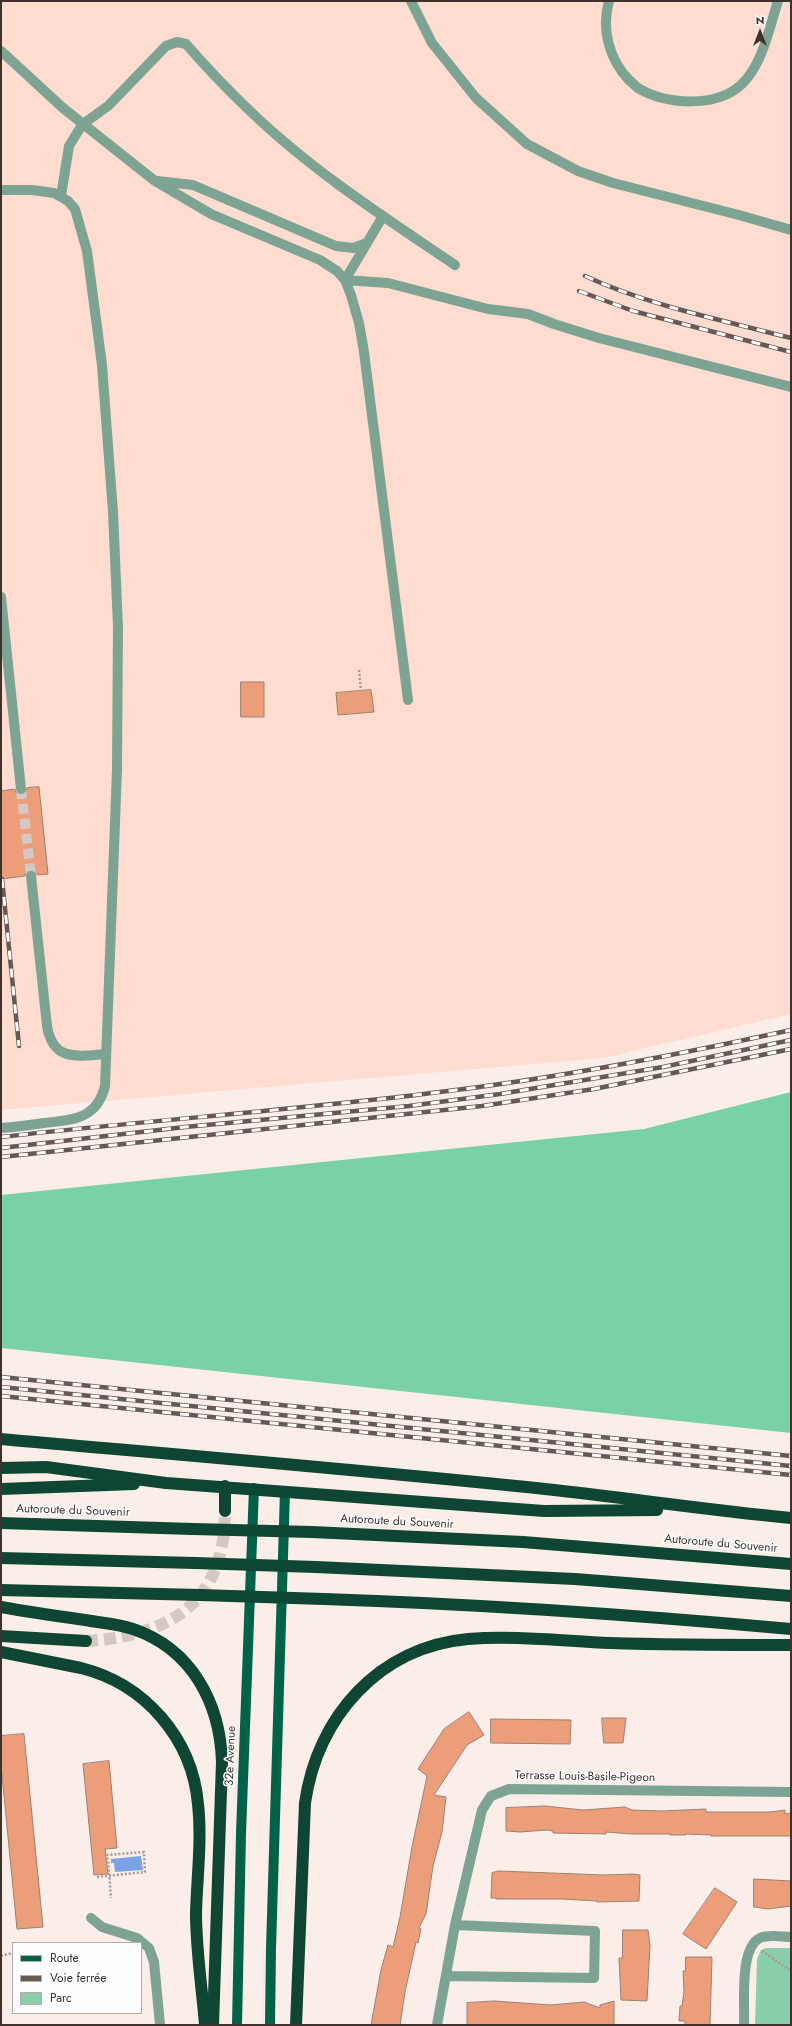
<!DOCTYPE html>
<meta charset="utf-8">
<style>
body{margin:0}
#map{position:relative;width:792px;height:2026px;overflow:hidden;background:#fbede8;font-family:Jost,sans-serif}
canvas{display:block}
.frame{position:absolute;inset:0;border:2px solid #3f322d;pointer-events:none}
.legend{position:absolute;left:12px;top:1942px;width:130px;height:72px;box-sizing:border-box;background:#fefefe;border:1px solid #b2acaa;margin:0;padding:5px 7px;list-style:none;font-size:12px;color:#3f322d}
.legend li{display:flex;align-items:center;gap:8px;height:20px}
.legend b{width:20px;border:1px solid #b2acaa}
.north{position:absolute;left:740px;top:12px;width:40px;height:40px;-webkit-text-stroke:3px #fefefe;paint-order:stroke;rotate:0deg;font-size:11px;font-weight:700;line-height:16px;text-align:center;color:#3f322d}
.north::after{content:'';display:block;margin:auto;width:14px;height:18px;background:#3f322d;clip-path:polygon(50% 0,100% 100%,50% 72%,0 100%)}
</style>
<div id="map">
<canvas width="792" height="2026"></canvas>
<div class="frame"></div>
<ul class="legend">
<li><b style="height:5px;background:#016247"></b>Route</li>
<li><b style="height:5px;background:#665954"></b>Voie ferrée</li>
<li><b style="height:11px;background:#8bceac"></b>Parc</li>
</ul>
<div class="north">N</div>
</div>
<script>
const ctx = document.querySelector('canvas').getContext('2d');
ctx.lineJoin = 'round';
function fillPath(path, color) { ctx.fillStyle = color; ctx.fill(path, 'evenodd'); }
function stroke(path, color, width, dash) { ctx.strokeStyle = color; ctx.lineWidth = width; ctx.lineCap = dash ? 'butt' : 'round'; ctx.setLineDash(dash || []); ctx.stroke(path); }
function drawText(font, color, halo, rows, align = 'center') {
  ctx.font = font + ' Jost,sans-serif'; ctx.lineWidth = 3; ctx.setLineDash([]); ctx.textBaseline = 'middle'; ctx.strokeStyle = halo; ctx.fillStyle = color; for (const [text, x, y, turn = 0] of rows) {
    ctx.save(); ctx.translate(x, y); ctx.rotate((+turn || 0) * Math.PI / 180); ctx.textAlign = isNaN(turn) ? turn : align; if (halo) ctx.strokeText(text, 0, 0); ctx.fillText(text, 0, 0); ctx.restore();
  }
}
const built = new Path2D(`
 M1,1H791V1014L603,1058L1,1110Z`);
const green = new Path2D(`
 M766,1948H791V2025H755L757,1959L761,1950Z`);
const forest = new Path2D(`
 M791,1092V1433L1,1348V1195L644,1129Z`);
const water = new Path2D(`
 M141,1856L143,1870L115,1872L114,1863H111V1859Z`);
const building = new Path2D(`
 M241,682H264V717H241Z
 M371,690L374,712L338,715L336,693Z
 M39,787L48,874L37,875L34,870H31L27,871L25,876L1,879V791L15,789L16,793L21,795L25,794L27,788Z
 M469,1712L484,1735L467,1745L434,1795L446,1797L442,1832L433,1866L426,1914L419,1928L421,1929L418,1943L416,1942L405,1992L400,2025H371L381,1970L388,1945L393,1947L400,1917L412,1847L427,1776L418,1769L444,1729Z
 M602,1718H626L623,1743H604Z
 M491,1719L571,1720L570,1744L491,1743Z
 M24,1734L43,1927L17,1929L1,1765V1736Z
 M109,1761L117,1848L105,1849L108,1874L94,1875L83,1764Z
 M545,1806L583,1810L625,1807L632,1810L662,1811L706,1809V1812H771L785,1810V1814L791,1813V1836H711V1835L686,1834V1835H670V1834H632L606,1832V1834L553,1833V1831L547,1830L520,1832L506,1831V1808Z
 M499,1871L604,1875L633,1874L640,1875L639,1901L597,1902V1901L562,1899H496V1898H491L492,1873Z
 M754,1879L791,1881V1906L768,1909L754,1907Z
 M715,1888L737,1902L706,1949L683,1934Z
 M623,1930H648L650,1945L647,2001L621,2000L619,1958H622Z
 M686,1957H712L710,2025H685V2021H679L680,2006H682L684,1992L683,1971H685Z
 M494,2001L551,2005L584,2002L600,2008V2005L614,2001V2025H467V2003Z`);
const minorTunnel = new Path2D(`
 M21,789L31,876`);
const highwayTunnel = new Path2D(`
 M86,1641C171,1636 225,1602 225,1511`);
const path = new Path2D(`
 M359,670L361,691
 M97,1877L145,1872L144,1852L107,1855C109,1870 110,1884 111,1898
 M762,1951L791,1971
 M1,1956L13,1953`);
const minor = new Path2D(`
 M411,1L432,43L476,98L527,144L578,171L613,183L739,215L791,230
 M609,1C601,29 609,59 629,80C632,82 635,86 638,88C666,105 717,108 742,84C763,63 769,29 778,1
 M1,51L63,108L155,181L211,214L320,260L337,271L345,280L351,295L359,323L364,352L408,700
 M157,181L193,185L336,246L353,248L367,243
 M1,190H32L54,193L68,201L75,209L87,251L102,365L113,512L118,627L117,769L105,1086C97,1119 73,1120 44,1123C30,1125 15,1127 1,1128
 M61,196L69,146L77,133L83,124L108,106L166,46L177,42L186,44C206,67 227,89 249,110C311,170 384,217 455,265
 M345,280L388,283L488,309L528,314L554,324L599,338L791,387
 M345,280L383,216
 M1,597L21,789
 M31,876L47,1026C53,1062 77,1056 106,1054
 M91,1918L102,1927L137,1938L149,1948L154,1962L160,2025
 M447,1976L594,1978L595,1931L455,1925
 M437,2025L455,1925L482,1810L491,1796L509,1789L791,1792
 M744,2025C745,2004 739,1948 760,1938C769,1934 782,1937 791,1937`);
const major = new Path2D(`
 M237,2025L241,1833L254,1488
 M270,2025L271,1948L285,1491`);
const highway = new Path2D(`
 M1,1439C182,1455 364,1470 545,1489C627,1498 709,1510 791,1518
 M1,1468L46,1467L166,1483L544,1511L657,1510
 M1,1489L134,1484
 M225,1511V1486
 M1,1523L193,1529
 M312,1532L523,1542L791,1564
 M1,1558L195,1563
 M316,1567L575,1579L791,1596
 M1,1590L200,1595
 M324,1599C480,1604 636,1615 791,1629
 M1,1607C29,1612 57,1616 85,1620C101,1623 118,1624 133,1629C192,1649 220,1703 222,1762L213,2025
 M1,1636L86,1641
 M1,1652L81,1668C145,1684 192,1738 198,1804C202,1840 197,1877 196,1913C196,1950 202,1988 205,2025
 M296,2025L305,1803C317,1717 379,1647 468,1639C513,1635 564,1641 610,1643C670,1645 731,1645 791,1645`);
const rail = new Path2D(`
 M585,276C650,306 722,320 791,338
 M579,291L633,311L791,352
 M2,879L19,1046
 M1,1137C150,1120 299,1110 448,1091C563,1077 677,1055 791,1030
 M1,1148L185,1127L409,1106L500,1094L663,1067L791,1040
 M1,1157L482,1106L594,1089L791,1049
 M1,1377L791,1456
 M1,1387L791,1466
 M1,1396L791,1475`);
const highwayBridge = new Path2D(`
 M193,1529L312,1532
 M195,1563L316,1567
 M200,1595L324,1599`);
const streetNames = [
 ["Autoroute du Souvenir",73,1511,2],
 ["Autoroute du Souvenir",397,1522,3],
 ["Autoroute du Souvenir",721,1544,5],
 ["32e Avenue",231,1756,-88],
 ["Terrasse Louis-Basile-Pigeon",585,1777,1]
];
fillPath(built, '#feddd0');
fillPath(green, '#8bceac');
fillPath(forest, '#79d1a6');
fillPath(water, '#7aa3e5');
fillPath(building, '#ec9d7a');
stroke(building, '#9d8073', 1);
stroke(minorTunnel, '#d5c8c3', 10, [10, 5]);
stroke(highwayTunnel, '#d5c8c3', 12, [12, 6]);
stroke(path, '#a69893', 2.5, [2, 2]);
stroke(minor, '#7da392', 10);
stroke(major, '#016247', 10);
stroke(highway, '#0e4533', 12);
stroke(rail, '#665954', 4.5);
stroke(rail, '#fefefe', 3, [9]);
stroke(highwayBridge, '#0e4533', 12);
drawText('12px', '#3f322d', '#fefefe', streetNames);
</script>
